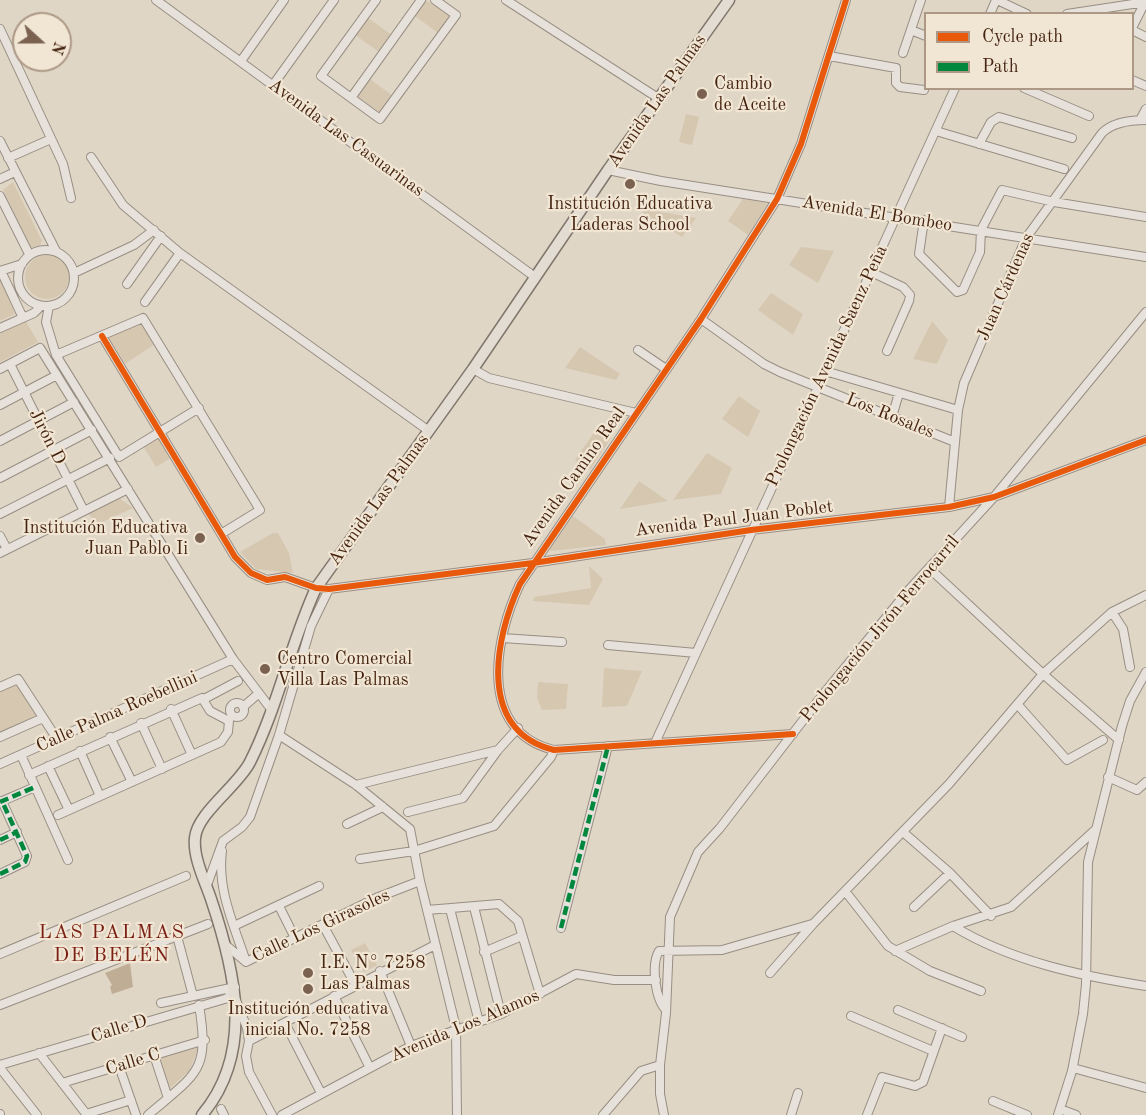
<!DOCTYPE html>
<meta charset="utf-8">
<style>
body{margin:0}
#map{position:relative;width:1146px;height:1115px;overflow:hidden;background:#e0d6c6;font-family:"Old Standard TT",serif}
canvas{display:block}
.legend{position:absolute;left:924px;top:12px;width:210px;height:78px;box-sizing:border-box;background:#f1e6d3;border:2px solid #ac9885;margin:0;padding:8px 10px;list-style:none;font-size:18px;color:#442310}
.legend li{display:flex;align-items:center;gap:12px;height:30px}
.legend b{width:30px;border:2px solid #ac9885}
.north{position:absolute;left:12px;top:12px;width:60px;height:60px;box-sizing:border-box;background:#f1e6d3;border:2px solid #ac9885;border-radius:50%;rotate:111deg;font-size:16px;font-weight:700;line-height:24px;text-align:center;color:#442310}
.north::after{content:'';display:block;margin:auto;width:21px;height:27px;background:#7b6250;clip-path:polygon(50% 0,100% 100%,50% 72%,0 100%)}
</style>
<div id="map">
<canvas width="1146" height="1115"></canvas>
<ul class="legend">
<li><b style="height:8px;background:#e8590c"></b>Cycle path</li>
<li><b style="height:8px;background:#00873e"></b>Path</li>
</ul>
<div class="north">N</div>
</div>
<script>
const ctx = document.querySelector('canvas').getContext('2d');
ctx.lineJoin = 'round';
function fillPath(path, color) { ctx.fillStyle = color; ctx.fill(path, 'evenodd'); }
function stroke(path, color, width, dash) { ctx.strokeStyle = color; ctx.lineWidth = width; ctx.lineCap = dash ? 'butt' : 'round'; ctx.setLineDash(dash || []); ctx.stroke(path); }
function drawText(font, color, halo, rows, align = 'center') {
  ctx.font = font + ' "Old Standard TT",serif'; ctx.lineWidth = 4.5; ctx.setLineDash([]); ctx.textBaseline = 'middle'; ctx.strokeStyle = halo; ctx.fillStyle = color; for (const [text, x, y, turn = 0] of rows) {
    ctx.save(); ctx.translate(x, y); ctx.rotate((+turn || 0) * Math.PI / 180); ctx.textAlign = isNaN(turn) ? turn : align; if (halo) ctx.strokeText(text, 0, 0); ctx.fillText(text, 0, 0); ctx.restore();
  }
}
const green = new Path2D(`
 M426,0L451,16L438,33L415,16Z
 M368,18L392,35L379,52L355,35Z
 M370,79L393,96L381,113L357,96Z
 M686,114L699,117L692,145L679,142Z
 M13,182L42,241L40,245L31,248L3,190Z
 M743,199L768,203L748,235L728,221Z
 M644,209L696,218L682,237L642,212Z
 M801,247L834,251L818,283L789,265Z
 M25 277a22 22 0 1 1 44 0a22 22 0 1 1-44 0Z
 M0,279L15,314L0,321Z
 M771,293L803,314L793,335L758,310Z
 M25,320L38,342L0,362V331Z
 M932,321L948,340L937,364L913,359Z
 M142,322L155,344L125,364L108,336Z
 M580,347L620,374L616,380L565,368Z
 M739,396L760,411L748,437L722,419Z
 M597,428L611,438L590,470L575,460Z
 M158,437L171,458L156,467L143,446Z
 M707,453L732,468L721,494L673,500Z
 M639,481L668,501L620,509Z
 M119,498L133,508L96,525L88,512Z
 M573,516L605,539L606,545L550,551L549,548Z
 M273,533H278L289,553L293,573L256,569L240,552Z
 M589,566L603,579L589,605L533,601L534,597L591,588Z
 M604,668L642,671L627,706L602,707Z
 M538,682L568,684L566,709L542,710L537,698Z
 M16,684L37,715L0,733V690Z
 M365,943L377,965L364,972L351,950Z
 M199,1046L190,1070L169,1089L160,1058Z`);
const water = new Path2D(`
 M130,963L133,987L112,994L110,987L112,985L105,973Z`);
const minor = new Path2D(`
 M156,0L535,277
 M376,0L321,76L380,119L456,15L435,0
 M506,0L658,98
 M997,0L1027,14
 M990,14L996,0
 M1067,14L1146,2
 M1132,28L1145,2
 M0,29L63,164L71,198
 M911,30L926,36
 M1132,30L1146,37
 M903,53L921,0
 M829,56L896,68V83L900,87L924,90
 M241,61L284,0
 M1132,80L1146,86
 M273,85L334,0
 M1024,88L1089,116
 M351,98L421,0
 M1140,120L1146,109
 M936,131L1064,169
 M0,141L56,251
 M979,144L991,122L999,117L1072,138
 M91,157L123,205L180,253L429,431
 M8,158L51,139
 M608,170L661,181L1146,257
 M0,179L15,172
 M0,196L29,254
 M924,220L919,254L957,292L963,290L980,252L981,230L1002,190L1054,202L1146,217
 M18 278a28 28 0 1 1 56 0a28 28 0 1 1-56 0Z
 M0,271L22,264
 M1,271L23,318
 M871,272L903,287L910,295L909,301L887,351
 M74,273L134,245L154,230
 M127,284L161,236
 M145,302L180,253
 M49,306L46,322L56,355L119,457L199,408
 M701,319L764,364L780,372L955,442
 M0,328L34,313L41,306
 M102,336L235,557L251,573L267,580L285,577L316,588L329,589L533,563L751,530L949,507L994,497L1146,440
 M638,350L666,369
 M56,355L143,318L260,510L221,534
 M10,364L84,511
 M0,369L40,348L233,659L271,709
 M473,369L489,378L636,413
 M825,371L958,410
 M0,405L57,375
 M892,417L899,393
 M0,441L74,402
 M0,478L92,430
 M949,507L958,410L964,383L1026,238L1102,133C1113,122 1131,120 1146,120
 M0,514L110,458
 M0,536L7,549
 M0,553L128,489
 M929,568L1043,674L1119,740
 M1112,612L1123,629L1130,667
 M502,638L562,642
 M608,645L696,653
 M0,687L18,679L57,739
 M204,699L238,681
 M230 710a7 7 0 1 1 14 0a7 7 0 1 1-14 0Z
 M1018,705L1067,760L1103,740
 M243,707L258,694
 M171,709L192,755
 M141,723L162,769
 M793,734L554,750C476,731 495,637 520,584L701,319L777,199L801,144L846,0
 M279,735L356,785L410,829L420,881L456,1028L457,1115
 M0,737L43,718
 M110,737L132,782
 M655,743L955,88
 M80,751L100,796
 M21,755L68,860
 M0,764L233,659
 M48,766L69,810
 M29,775L202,698L210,711L229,721L228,732L221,742L58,815
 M1108,777L1137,790L1146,782
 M356,785L498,750
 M0,802L35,787
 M408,812L463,798L498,750L518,728
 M347,824L383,807
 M903,832L950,873L991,916
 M0,840L17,832
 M222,851C217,890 234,925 246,962
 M360,859L414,851L494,826L551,757L554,750
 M0,874L25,862L27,856L2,801
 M207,885L223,841L242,827L250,817L279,735L311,626L329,589
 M845,891L888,946L930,971L981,991
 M279,906L295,938
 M474,907L501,1014
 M914,907L950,873
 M450,909L479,1022
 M427,910L499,904L518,921L540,994
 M323,925L355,984
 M234,926L319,886
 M953,926C1010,961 1081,976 1146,986
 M561,928L608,746
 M177,936L193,996
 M227,946L246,962L376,898L420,881
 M895,951L953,926L1011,907L1095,830
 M484,952L522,936
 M0,954L186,876
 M380,971L411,1046
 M770,973L813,924L949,784L1043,674L1112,612L1146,595
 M334,996L370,1068
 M236,1000L247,1028L249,1041L246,1056L249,1072L272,1115
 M161,1003L235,987
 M0,1005L208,924
 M666,1010C655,999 651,964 659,951L722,950L812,924
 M898,1010L962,1037
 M851,1016L933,1051
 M285,1023L321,1093
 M249,1041L435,945
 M39,1053L87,1115
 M154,1055L168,1098
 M0,1065L228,998L233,988
 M119,1066L136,1115
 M0,1068L37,1115
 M1073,1068L1146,1088
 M62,1083L205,1040
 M993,1101L1027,1115
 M221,1109L224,1115
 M1060,1109L1076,1115
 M0,1114V1115
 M86,1114L131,1100
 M148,1115C197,1073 210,1072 199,1005
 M282,1115L411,1046L501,1014L576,974L614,980H656
 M603,1115L641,1071L660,1065
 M664,1115L660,1094V1065L666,1013L670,917L698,852L720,828L821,697L907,592L994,497L1146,312
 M791,1115L798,1093
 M867,1115L882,1077L915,1086L923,1082L942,1028
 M1058,1115L1072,1071L1083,1014L1086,984L1088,862L1122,726L1130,701L1146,672`);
const major = new Path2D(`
 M202,1115C255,1052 235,970 211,899C205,881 193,858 195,838C197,813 238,786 250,762C278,706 290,645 316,588L473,369L608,170L729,0`);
const quiet = new Path2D(`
 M0,802L35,787
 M0,840L17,832
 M0,874L25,862L27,856L2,801
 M561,928L608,746`);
const cycleway = new Path2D(`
 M102,336L235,557L251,573L267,580L285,577L316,588L329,589L533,563L751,530L949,507L994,497L1146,440
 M793,734L554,750C476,731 495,637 520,584L701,319L777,199L801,144L846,0`);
const markers = [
 [702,94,6,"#7b6250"],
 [630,184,6,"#7b6250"],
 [200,538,6,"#7b6250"],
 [265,669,6,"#7b6250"],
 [308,973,6,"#7b6250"],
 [308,989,6,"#7b6250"]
];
const poiNames = [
 ["Cambio",714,84],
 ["de Aceite",714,105],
 ["Institución Educativa",630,204,"center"],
 ["Laderas School",630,225,"center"],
 ["Institución Educativa",188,528,"right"],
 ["Juan Pablo Ii",188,549,"right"],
 ["Centro Comercial",277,659],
 ["Villa Las Palmas",277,680],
 ["I.E. N° 7258",320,963],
 ["Las Palmas",320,984],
 ["Institución educativa",308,1009,"center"],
 ["inicial No. 7258",308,1030,"center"]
];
const streetNames = [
 ["Avenida Las Palmas",657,101,-55],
 ["Avenida Las Casuarinas",346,138,36],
 ["Avenida El Bombeo",877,214,9],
 ["Juan Cárdenas",1006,287,-66],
 ["Prolongación Avenida Saenz Peña",827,366,-65],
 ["Los Rosales",890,416,22],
 ["Jirón D",47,437,63],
 ["Avenida Camino Real",574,477,-55],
 ["Avenida Las Palmas",379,500,-54],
 ["Avenida Paul Juan Poblet",734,519,-7],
 ["Prolongación Jirón Ferrocarril",880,629,-50],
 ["Calle Palma Roebellini",117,712,-24],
 ["Calle Los Girasoles",321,926,-25],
 ["Avenida Los Alamos",465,1026,-23],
 ["Calle D",119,1029,-17],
 ["Calle C",133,1062,-17]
];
const neighbourhoodNames = [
 ["LAS PALMAS",112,933],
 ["DE BELÉN",112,956]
];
fillPath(green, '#d6c7b0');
fillPath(water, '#c0ad96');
stroke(minor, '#988e83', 10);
stroke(major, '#81766b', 13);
stroke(minor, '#e6e1da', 8);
stroke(major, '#e2dcd3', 10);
stroke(quiet, '#00873e', 4.5, [9, 4.5]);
stroke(cycleway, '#e8590c', 6);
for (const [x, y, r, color] of markers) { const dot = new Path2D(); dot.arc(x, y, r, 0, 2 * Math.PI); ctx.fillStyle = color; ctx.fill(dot); stroke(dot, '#f1e6d3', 2); }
drawText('18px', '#442310', '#f1e6d3', poiNames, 'left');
drawText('18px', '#442310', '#f1e6d3', streetNames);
ctx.letterSpacing = '1.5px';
drawText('20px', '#7a1f14', '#f1e6d3', neighbourhoodNames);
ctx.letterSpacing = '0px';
</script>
